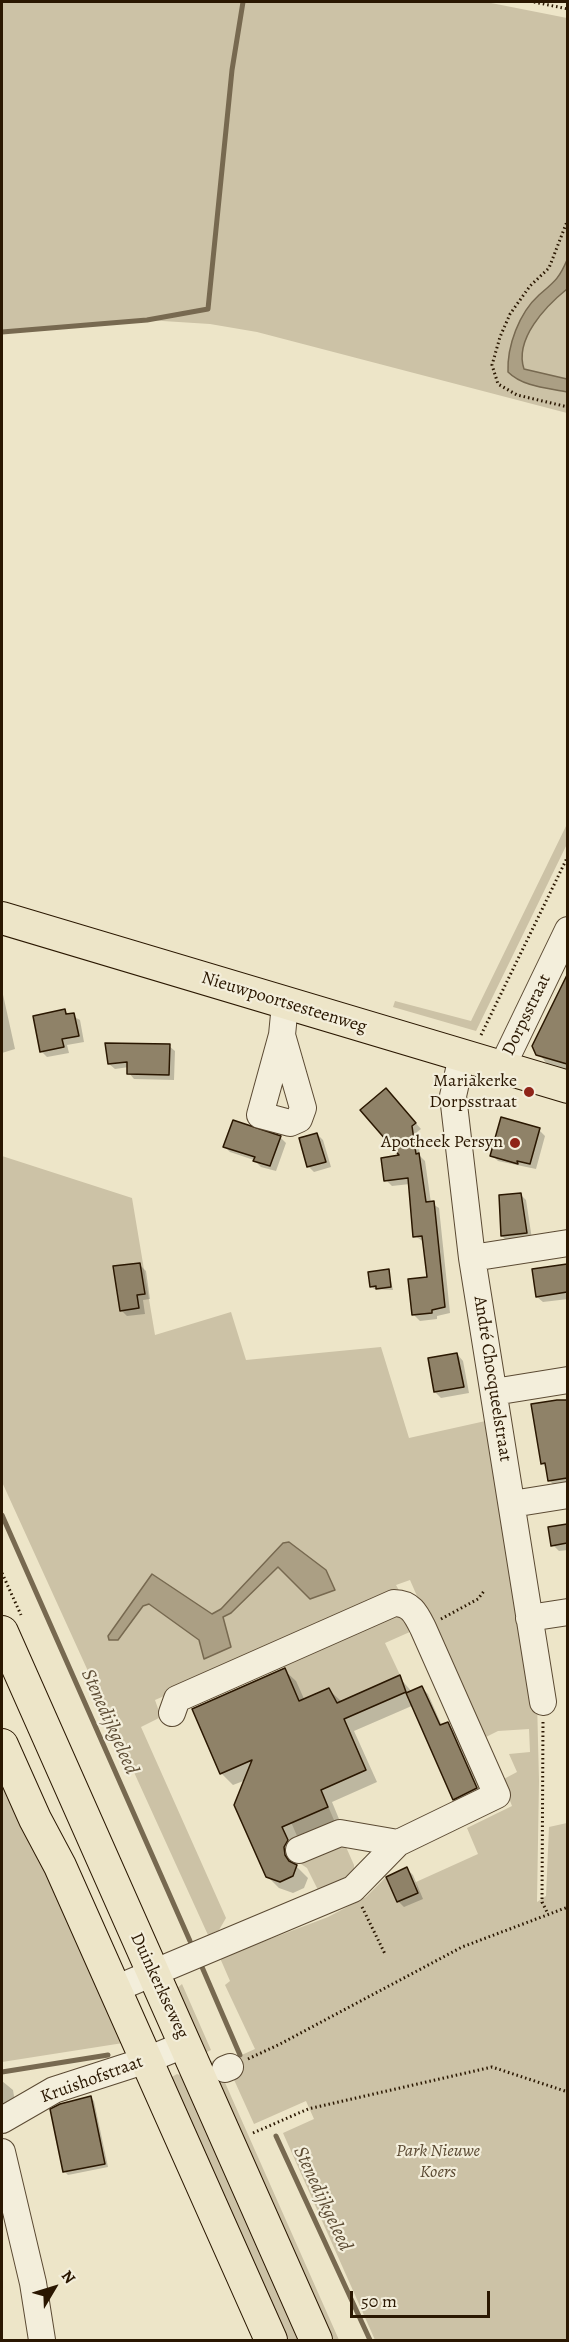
<!DOCTYPE html>
<meta charset="utf-8">
<style>
body{margin:0}
#map{position:relative;width:569px;height:2342px;overflow:hidden;background:#ede5c8;font-family:Alegreya,serif}
canvas{display:block}
.frame{position:absolute;inset:0;border:3px solid #2a1701;pointer-events:none}
.north{position:absolute;left:24px;top:2258px;width:60px;height:60px;-webkit-text-stroke:4px #f3eedb;paint-order:stroke;rotate:52deg;font-size:16px;font-weight:700;line-height:24px;text-align:center;color:#2a1701}
.north::after{content:'';display:block;margin:auto;width:21px;height:27px;background:#2a1701;clip-path:polygon(50% 0,100% 100%,50% 72%,0 100%)}
.scale{position:absolute;left:350px;top:2291px;width:140px;height:27px;box-sizing:border-box;border:3px solid #2a1701;border-top:0;padding-left:8px;font-size:18px;line-height:21px;white-space:nowrap;color:#2a1701;-webkit-text-stroke:4px #f3eedb;paint-order:stroke}
</style>
<div id="map">
<canvas width="569" height="2342"></canvas>
<div class="frame"></div>
<div class="north">N</div>
<div class="scale">50 m</div>
</div>
<script>
const ctx = document.querySelector('canvas').getContext('2d');
ctx.lineJoin = 'round';
function fillPath(path, color) { ctx.fillStyle = color; ctx.fill(path, 'evenodd'); }
function stroke(path, color, width, dash) { ctx.strokeStyle = color; ctx.lineWidth = width; ctx.lineCap = dash ? 'butt' : 'round'; ctx.setLineDash(dash || []); ctx.stroke(path); }
function drawText(font, color, halo, rows, align = 'center') {
  ctx.font = font + ' Alegreya,serif'; ctx.lineWidth = 4.5; ctx.setLineDash([]); ctx.textBaseline = 'middle'; ctx.strokeStyle = halo; ctx.fillStyle = color; for (const [text, x, y, turn = 0] of rows) {
    ctx.save(); ctx.translate(x, y); ctx.rotate((+turn || 0) * Math.PI / 180); ctx.textAlign = isNaN(turn) ? turn : align; if (halo) ctx.strokeText(text, 0, 0); ctx.fillText(text, 0, 0); ctx.restore();
  }
}
const green = new Path2D(`
 M2,2H486L567,18V260L559,279L511,348L508,372L530,384L567,392V413L257,332L210,324L147,320L2,332Z
 M567,289V379L524,369C514,338 546,306 567,289Z
 M567,824V844L476,1031L393,1007L395,1001L471,1021Z
 M2,1156L132,1198L155,1335L231,1312L246,1360L381,1347L409,1438L490,1420L537,1700L539,1781L537,1902L546,1896L549,1827L567,1823V2340H375L283,2133L314,2119L306,2101L254,2124L226,2062L255,2049L225,1985L230,1981L220,1958L328,1917L366,1897L386,1877L397,1901L418,1893L416,1882L478,1854L467,1828L512,1806L502,1780L517,1772L509,1754L530,1752L529,1729L498,1731L480,1740L410,1580L396,1585L401,1594L155,1700L161,1717L141,1727L226,1918L219,1930L208,1935L2,1482Z
 M388,1612L405,1616L412,1631L385,1643L400,1675L337,1703L329,1688L299,1701L283,1665Z
 M2,1771L123,2043L2,2062Z
 M328,1806L337,1827L300,1843L291,1822Z
 M342,1838L354,1865V1876L320,1894L307,1868L301,1864Z
 M182,1984L211,2050L203,2054L176,1989Z
 M215,2060L339,2340H330L207,2063Z
 M177,2074L182,2076L299,2340H286L170,2078Z`);
const water = new Path2D(`
 M567,260V289C546,306 514,339 524,369L567,379V392C548,388 523,387 508,372C507,346 519,313 539,295C554,282 559,279 567,260Z
 M289,1542L326,1570L335,1590L310,1599L278,1567L231,1613L223,1617L231,1647L204,1659L199,1640L149,1604L143,1606L118,1640H109L108,1636L152,1574L212,1614L221,1609L283,1543Z`);
const shadow = new Path2D(`
 M568,976V1070L547,1064L533,1046Z
 M2,990L15,1049L2,1053Z
 M64,1011L80,1020L84,1042L67,1045L69,1053L47,1057L41,1051Z
 M169,1046L175,1051L174,1080L134,1079L129,1073V1067L115,1069L109,1064Z
 M392,1096L421,1129L417,1132L420,1156L425,1161L431,1203L439,1208L450,1313L437,1316V1319L420,1321L414,1315L428,1278L424,1242L415,1236L410,1184L392,1186L386,1180L402,1157Z
 M539,1130L545,1136L536,1169L498,1161L492,1155Z
 M317,1134L323,1140L331,1167L314,1172L308,1166Z
 M280,1137L286,1143L276,1171L261,1167L254,1160L230,1152L224,1146Z
 M520,1194L526,1200L532,1239L508,1242L502,1236Z
 M140,1265L146,1271L150,1299L143,1300L145,1314L127,1316L121,1310Z
 M567,1266L568,1299L543,1302L537,1297Z
 M389,1271L393,1290L374,1289L371,1286Z
 M457,1354L463,1361L469,1393L441,1398L435,1392Z
 M568,1402V1485L555,1486L549,1480L547,1468L542,1463L533,1406Z
 M568,1525V1550L559,1551L553,1545L550,1528Z
 M284,1670L296,1681L305,1701L329,1690L342,1702L399,1677L412,1692L422,1688L428,1694L442,1726L448,1724L454,1730L482,1794L460,1805L454,1799L414,1705L354,1731L377,1782L332,1802L339,1819L293,1839L296,1866L308,1878L304,1888L293,1893L279,1888L267,1876L246,1780L233,1785L221,1773Z
 M407,1869L413,1875L423,1899L404,1907L398,1901Z
 M2,2081L13,2090L16,2108L2,2116Z
 M91,2098L94,2101L108,2167L68,2175L64,2171Z`);
const stream = new Path2D(`
 M2,332L147,320L208,309L232,70L243,2
 M2,1515L190,1941
 M202,1967L240,2055
 M2,2072L108,2055
 M276,2136L370,2340`);
const building = new Path2D(`
 M567,975V1064L536,1055L532,1046Z
 M65,1009L66,1014L74,1013L79,1036L62,1039L64,1047L40,1052L33,1016Z
 M105,1043L170,1044L169,1075L127,1074V1062L108,1064Z
 M386,1088L416,1123L412,1126L416,1154L419,1153L426,1202L434,1201L445,1307L432,1310V1313L412,1315L408,1279L427,1277L422,1236L413,1237L408,1178L384,1181L381,1158L399,1155L360,1110Z
 M501,1117L540,1128L530,1164L517,1161L518,1164L490,1156Z
 M233,1120L281,1136L270,1166L253,1161L255,1157L223,1147Z
 M317,1133L326,1162L307,1167L299,1138Z
 M521,1193L527,1233L501,1236L499,1195Z
 M140,1263L145,1294L137,1295L139,1308L120,1311L113,1266Z
 M567,1264V1292L536,1297L532,1269Z
 M389,1269L391,1287L376,1289V1286L370,1287L368,1272Z
 M457,1353L464,1387L434,1392L428,1358Z
 M557,1400H567V1478L548,1481L545,1463L541,1464L531,1404Z
 M567,1524V1543L551,1546L548,1527Z
 M285,1668L299,1701L329,1688L337,1703L400,1675L406,1692L344,1719L366,1770L321,1790L328,1807L282,1827L288,1840L284,1847L285,1855L289,1861L297,1865L293,1876L280,1882L266,1877L234,1805L252,1760L220,1774L192,1709Z
 M422,1686L440,1725L448,1722L477,1788L453,1800L406,1693Z
 M407,1867L418,1893L397,1902L386,1877Z
 M91,2096L105,2164L63,2172L50,2109L60,2104Z`);
const path = new Path2D(`
 M534,2L568,9
 M568,219L549,268L530,286L510,314L500,337L492,365L498,384L517,395L568,407
 M481,1035L568,856
 M2,1573L21,1615
 M441,1619L478,1599L484,1591
 M543,1722L542,1902L548,1914
 M362,1907L385,1954
 M248,2059L280,2044L462,1947L568,1907
 M253,2133L308,2109L492,2067L568,2092`);
const minor = new Path2D(`
 M282,1035L303,1108L299,1119L290,1123L260,1115L282,1035L285,1004
 M462,1056L453,1096L472,1258L543,1702
 M502,1067L568,930
 M472,1258L568,1243
 M494,1392L568,1380
 M512,1504L568,1495
 M529,1618L568,1612
 M299,1850L340,1833L398,1843
 M115,1989L353,1889L398,1843L497,1795L423,1628C416,1614 411,1603 394,1603L177,1699L172,1713
 M225,2069L230,2067
 M2,2120L54,2090L147,2060L186,2044
 M2,2152L33,2283L42,2340`);
const major = new Path2D(`
 M2,918L568,1087
 M2,1632L316,2340
 M2,1745L35,1819L60,1866L271,2340`);
const markers = [
 [529,1092,6,"#8f2418"],
 [515,1143,6,"#8f2418"]
];
const streetNames = [
 ["Nieuwpoortsesteenweg",284,1003,17],
 ["Dorpsstraat",527,1015,-64],
 ["André Chocqueelstraat",492,1379,81],
 ["Duinkerkseweg",159,1986,65],
 ["Kruishofstraat",92,2080,-20]
];
const poiNames = [
 ["Mariakerke",517,1082],
 ["Dorpsstraat",517,1103],
 ["Apotheek Persyn",503,1143]
];
const parkNames = [
 ["Park Nieuwe",438,2152],
 ["Koers",438,2173]
];
const waterNames = [
 ["Stenedijkgeleed",109,1722,66],
 ["Stenedijkgeleed",322,2199,65]
];
fillPath(green, '#ccc2a6');
fillPath(water, '#ab9f84');
stroke(water, '#776950', 1.5);
fillPath(shadow, '#0003');
stroke(stream, '#776950', 5);
fillPath(building, '#8f8268');
stroke(building, '#2a1701', 1.5);
stroke(minor, '#5b4a33', 28);
stroke(major, '#2a1701', 34);
stroke(path, '#2a1701', 3, [1.5, 3]);
stroke(minor, '#f3eedb', 26);
stroke(major, '#ede5c8', 32);
for (const [x, y, r, color] of markers) { const dot = new Path2D(); dot.arc(x, y, r, 0, 2 * Math.PI); ctx.fillStyle = color; ctx.fill(dot); stroke(dot, '#f3eedb', 2); }
drawText('18px', '#2a1701', '#f3eedb', streetNames);
drawText('18px', '#2a1701', '#f3eedb', poiNames, 'right');
drawText('italic 18px', '#5b4a33', '#f3eedb', parkNames);
drawText('italic 20px', '#5e4d35', '#f3eedb', waterNames);
</script>
